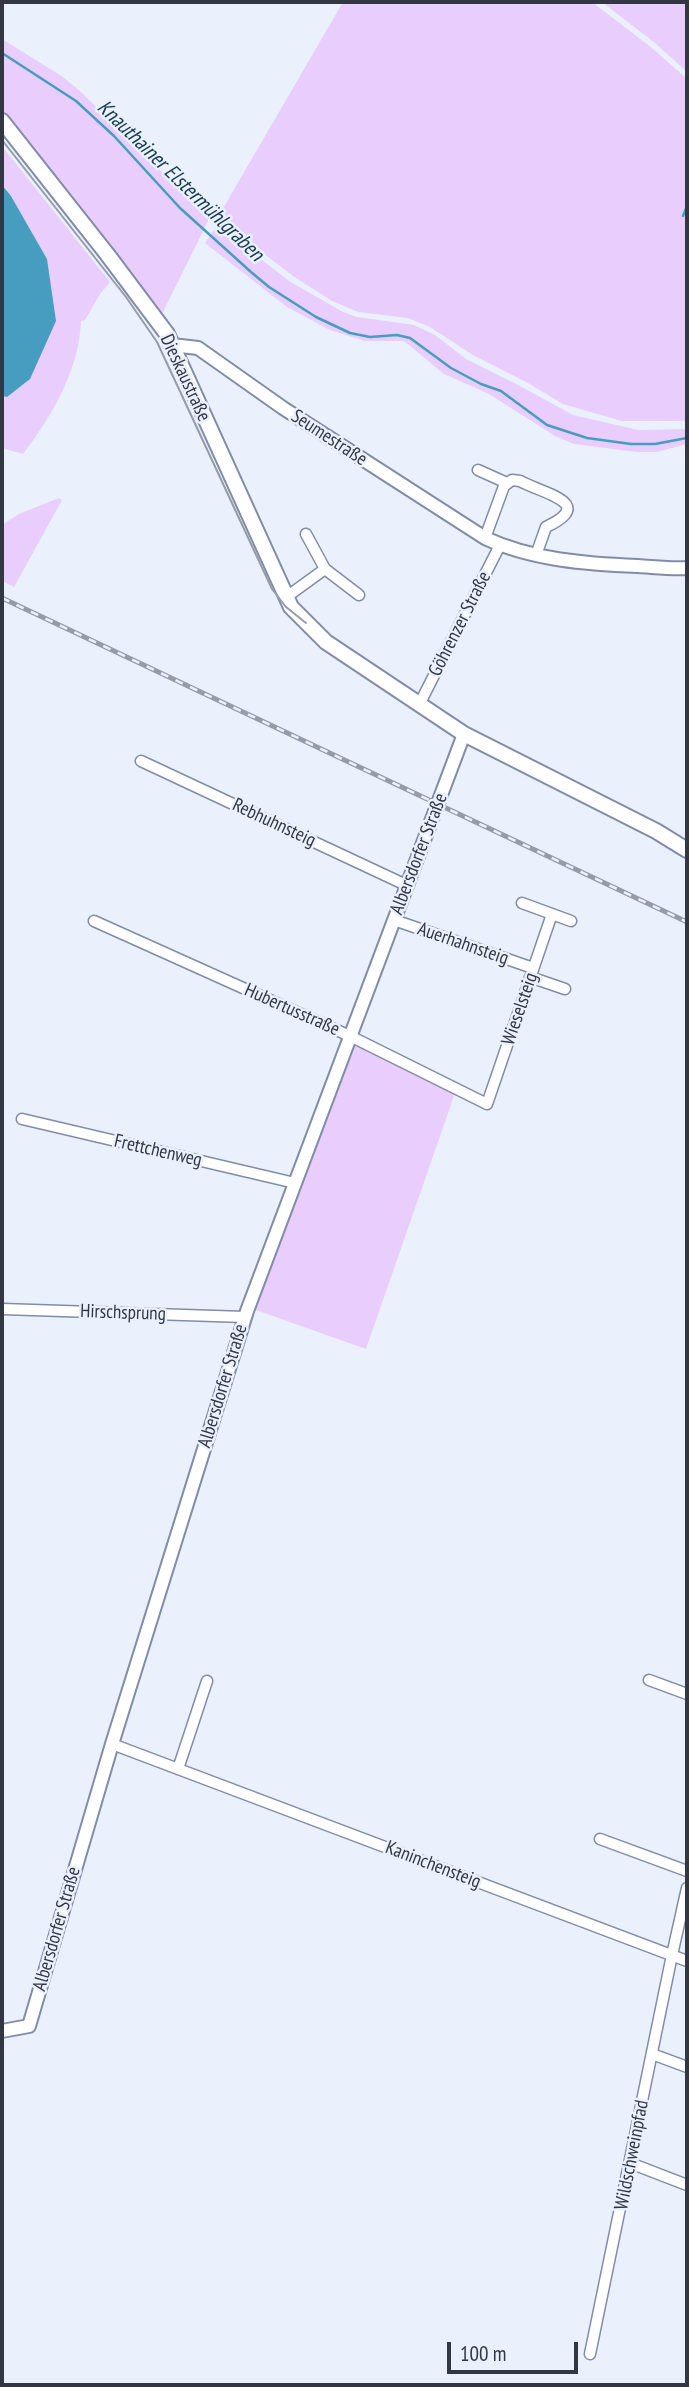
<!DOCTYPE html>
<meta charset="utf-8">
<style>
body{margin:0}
#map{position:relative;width:689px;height:2387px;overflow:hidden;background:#ebf0fd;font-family:"PT Sans Narrow",sans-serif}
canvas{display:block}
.frame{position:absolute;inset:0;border:4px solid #333743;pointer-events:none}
.scale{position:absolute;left:447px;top:2342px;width:131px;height:32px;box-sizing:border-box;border:4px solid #333743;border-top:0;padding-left:9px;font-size:21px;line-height:24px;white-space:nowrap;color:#333743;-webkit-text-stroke:5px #ebf0fd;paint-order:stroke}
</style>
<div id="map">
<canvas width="689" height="2387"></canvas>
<div class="frame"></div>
<div class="scale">100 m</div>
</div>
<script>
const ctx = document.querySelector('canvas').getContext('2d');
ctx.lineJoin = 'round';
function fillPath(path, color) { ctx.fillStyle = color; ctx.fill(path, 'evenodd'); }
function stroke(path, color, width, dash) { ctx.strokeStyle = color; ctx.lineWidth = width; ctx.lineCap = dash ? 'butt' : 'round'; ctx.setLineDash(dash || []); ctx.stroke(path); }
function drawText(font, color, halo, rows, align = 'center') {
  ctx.font = font + ' "PT Sans Narrow",sans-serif'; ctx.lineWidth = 5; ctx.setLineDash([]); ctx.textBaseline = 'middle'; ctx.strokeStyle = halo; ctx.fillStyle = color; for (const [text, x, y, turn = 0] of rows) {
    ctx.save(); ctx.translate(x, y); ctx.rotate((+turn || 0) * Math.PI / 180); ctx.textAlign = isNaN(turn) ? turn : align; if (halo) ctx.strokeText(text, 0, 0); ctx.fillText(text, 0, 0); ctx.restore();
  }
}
const green = new Path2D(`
 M343,2H592L652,48L687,79V421H622L563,404L528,383L473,355L430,327L408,318L358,312L332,301L293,276L220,220L218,217Z
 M602,2H687V72L655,43Z
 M2,39L63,77L81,92L209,219L162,314L2,109Z
 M2,146L110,282L100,294L85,320L81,321C79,370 52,416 23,454L2,448V396L7,397L47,259L11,196L2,185Z
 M216,227L221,228L289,281L343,312L357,317L414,325L435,335L466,359L520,386L573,415L638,430L687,429V444L657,452H637L574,444L555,436L489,394L444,374L404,341H365L330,330L287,307L205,243Z
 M59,498L62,500L14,587L2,581V525L19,514Z
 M355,1044L455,1093L366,1349L253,1309Z`);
const water = new Path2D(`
 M2,185L11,196L47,259L56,321L30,379L7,397L2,396Z`);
const stream = new Path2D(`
 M2,53L76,101L114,136L180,208L251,272L269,287L316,317L350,333L370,337L397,335L410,338L451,368L481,384L501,391L547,425L587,438L631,444H655L687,438
 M683,216L687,206`);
const minor = new Path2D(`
 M478,470L507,483
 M306,534L325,569L359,595
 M485,538L504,486L512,480L520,481C544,494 597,503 546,527L536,555
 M285,598L325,569
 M420,703L500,545
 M141,761L406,885
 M522,903L571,921
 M394,920L533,968
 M94,921L352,1037L487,1104L552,914
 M530,977L565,989
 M22,1119L295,1183
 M2,1309L245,1317
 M649,1680L687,1694
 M112,1744L687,1961
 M178,1769L207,1681
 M600,1839L687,1871
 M652,2054L687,2067
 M630,2163L687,2185
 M590,2354L672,1955L687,1888`);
const tertiary = new Path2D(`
 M172,345L198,348L283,408L485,538C532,560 587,564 638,566C655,567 671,569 687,568
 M2,2031L29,2026L112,1744L247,1311L464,734`);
const secondary = new Path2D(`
 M2,121L107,254L167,334L291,607L326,642L464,734L656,831L687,850`);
const tram = new Path2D(`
 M2,140L126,297L157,342L272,589L286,607L306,623`);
const rail = new Path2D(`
 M2,598L687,922`);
const streetNames = [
 ["Dieskaustraße",185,378,65],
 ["Seumestraße",329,438,33],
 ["Göhrenzer Straße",460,624,-63],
 ["Rebhuhnsteig",274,823,25],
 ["Albersdorfer Straße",419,854,-69],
 ["Auerhahnsteig",463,944,19],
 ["Wieselsteig",520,1009,-71],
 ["Hubertusstraße",292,1010,24],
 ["Frettchenweg",158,1151,13],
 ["Hirschsprung",123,1313,2],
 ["Albersdorfer Straße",223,1386,-73],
 ["Kaninchensteig",433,1865,21],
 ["Albersdorfer Straße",57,1929,-74],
 ["Wildschweinpfad",632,2155,-79]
];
const waterNames = [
 ["Knauthainer Elstermühlgraben",180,181,44]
];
fillPath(green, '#e9cdfc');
fillPath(water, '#479dc0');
stroke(stream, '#479dc0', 2.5);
stroke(minor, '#818ca8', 13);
stroke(tertiary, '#818ca8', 16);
stroke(secondary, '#818ca8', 18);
stroke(minor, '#fff', 10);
stroke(tertiary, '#fff', 12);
stroke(secondary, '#fff', 14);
stroke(tram, '#969ba8', 2);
stroke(rail, '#969ba8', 5);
stroke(rail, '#ebf0fd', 2.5, [8]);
drawText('19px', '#333743', '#ebf0fd', streetNames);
drawText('italic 21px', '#163d4c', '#ebf0fd', waterNames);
</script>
